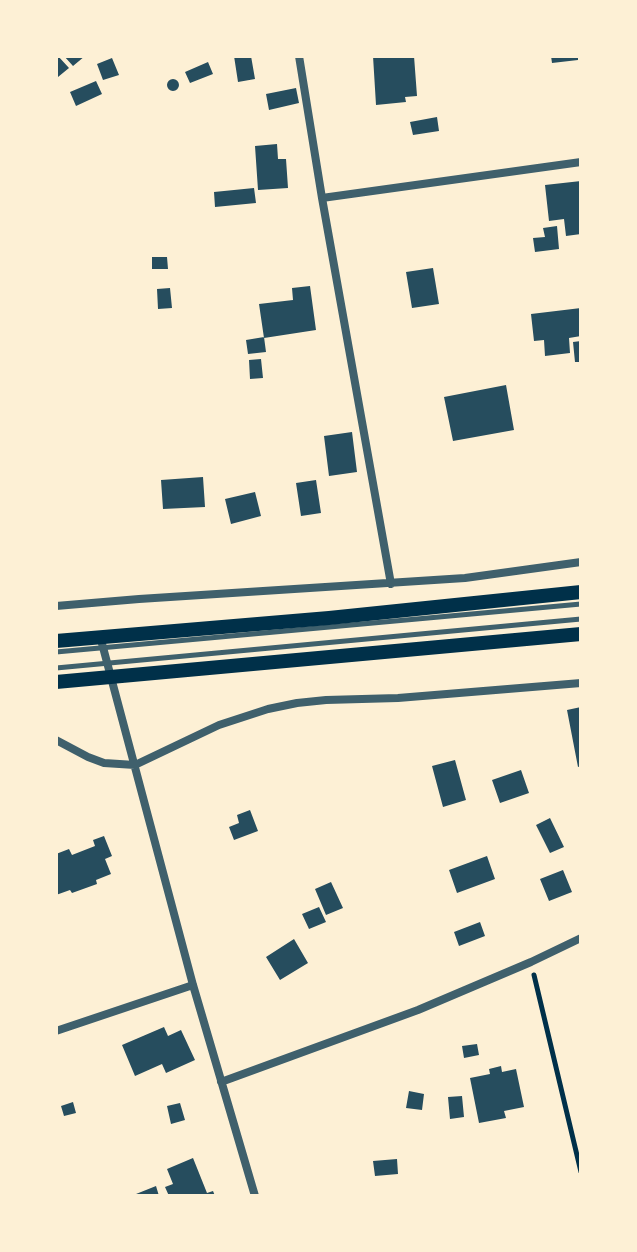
<!DOCTYPE html>
<style>
body{margin:0}
#map{position:relative;width:637px;height:1252px;overflow:hidden;background:#fdf0d5;font-family:"Nunito Sans",sans-serif}
canvas{display:block}
.frame{position:absolute;inset:0;border:58px solid #fdf0d5;pointer-events:none}
</style>
<div id="map">
<canvas width="637" height="1252"></canvas>
<div class="frame"></div>
</div>
<script>
const ctx = document.querySelector('canvas').getContext('2d');
ctx.lineJoin = 'round';
function fillPath(path, color) { ctx.fillStyle = color; ctx.fill(path, 'evenodd'); }
function stroke(path, color, width, dash) { ctx.strokeStyle = color; ctx.lineWidth = width; ctx.lineCap = dash ? 'butt' : 'round'; ctx.setLineDash(dash || []); ctx.stroke(path); }
const building = new Path2D(`
 M56,56H58L69,68L58,77L56,75Z
 M64,56H85L73,66Z
 M234,56H251L255,79L238,82Z
 M373,56H414L417,96L405,97L406,102L376,105Z
 M551,56H578V60L552,63Z
 M112,58L119,75L103,80L97,64Z
 M208,62L213,74L190,83L185,72Z
 M167 85a6 6 0 1 1 12 0a6 6 0 1 1-12 0Z
 M96,81L102,94L76,106L70,92Z
 M296,88L299,103L269,110L266,94Z
 M437,117L439,131L413,135L410,122Z
 M277,144L278,159H286L288,188L258,190L255,146Z
 M581,181V234L566,236L564,219L549,221L545,185Z
 M254,188L256,203L215,207L214,192Z
 M557,226L559,249L535,252L533,238L545,237L543,228Z
 M152,257H167L168,269H152Z
 M433,268L439,304L412,308L406,272Z
 M310,286L316,330L264,338L259,304L293,300L292,288Z
 M170,288L172,308L158,309L157,289Z
 M581,308V336L569,338L570,353L545,356L544,340L534,341L531,314Z
 M264,337L266,352L248,354L246,340Z
 M581,341V362H575L573,342Z
 M261,359L263,378L250,379L249,360Z
 M506,385L514,430L453,441L444,397Z
 M352,432L357,472L329,476L324,436Z
 M203,477L205,507L163,509L161,480Z
 M316,480L321,513L301,516L296,483Z
 M255,492L261,516L231,524L225,499Z
 M581,707V766L578,767L567,710Z
 M455,760L466,800L443,807L432,766Z
 M521,770L529,793L500,803L492,780Z
 M250,810L258,831L234,840L229,827L239,823L237,815Z
 M550,818L564,847L550,853L536,825Z
 M104,836L112,856L105,859L111,874L96,880L97,884L72,893L70,890L56,895V854L69,849L72,855L95,846L93,840Z
 M487,856L495,879L457,893L449,870Z
 M563,870L572,892L549,901L540,879Z
 M331,882L343,908L326,915L315,889Z
 M319,907L326,922L309,929L302,914Z
 M480,922L485,936L459,946L454,932Z
 M294,939L308,963L280,980L266,957Z
 M164,1027L168,1036L181,1030L195,1060L166,1073L162,1064L135,1076L122,1045Z
 M477,1044L479,1055L464,1058L462,1046Z
 M501,1066L502,1072L516,1069L524,1107L504,1111L506,1118L479,1123L470,1078L490,1074L489,1069Z
 M409,1091L424,1094L422,1110L406,1108Z
 M462,1096L464,1117L450,1119L448,1097Z
 M73,1102L76,1113L64,1116L61,1106Z
 M180,1103L185,1120L171,1124L167,1106Z
 M193,1158L207,1193L213,1191L215,1196H169L165,1187L173,1184L167,1169Z
 M397,1159L398,1174L375,1176L373,1161Z
 M156,1186L159,1196H131Z`);
const path = new Path2D(`
 M534,975L581,1172`);
const service = new Path2D(`
 M56,652L581,604
 M56,668L581,619`);
const minor = new Path2D(`
 M299,56L322,198L391,584
 M322,198L581,162
 M56,606L139,599L465,578L581,562
 M100,636L193,985L255,1196
 M56,740L88,757L104,763L135,765L219,725L268,709L297,703L326,700L398,698L581,683
 M56,1031L193,985
 M221,1082L418,1010L531,962L581,938`);
const secondary = new Path2D(`
 M56,641L329,618L581,592
 M56,682L581,634`);
fillPath(building, '#264d5e');
stroke(path, '#003049', 5);
stroke(service, '#3f606c', 5);
stroke(minor, '#3f606c', 8);
stroke(secondary, '#003049', 14);
</script>
